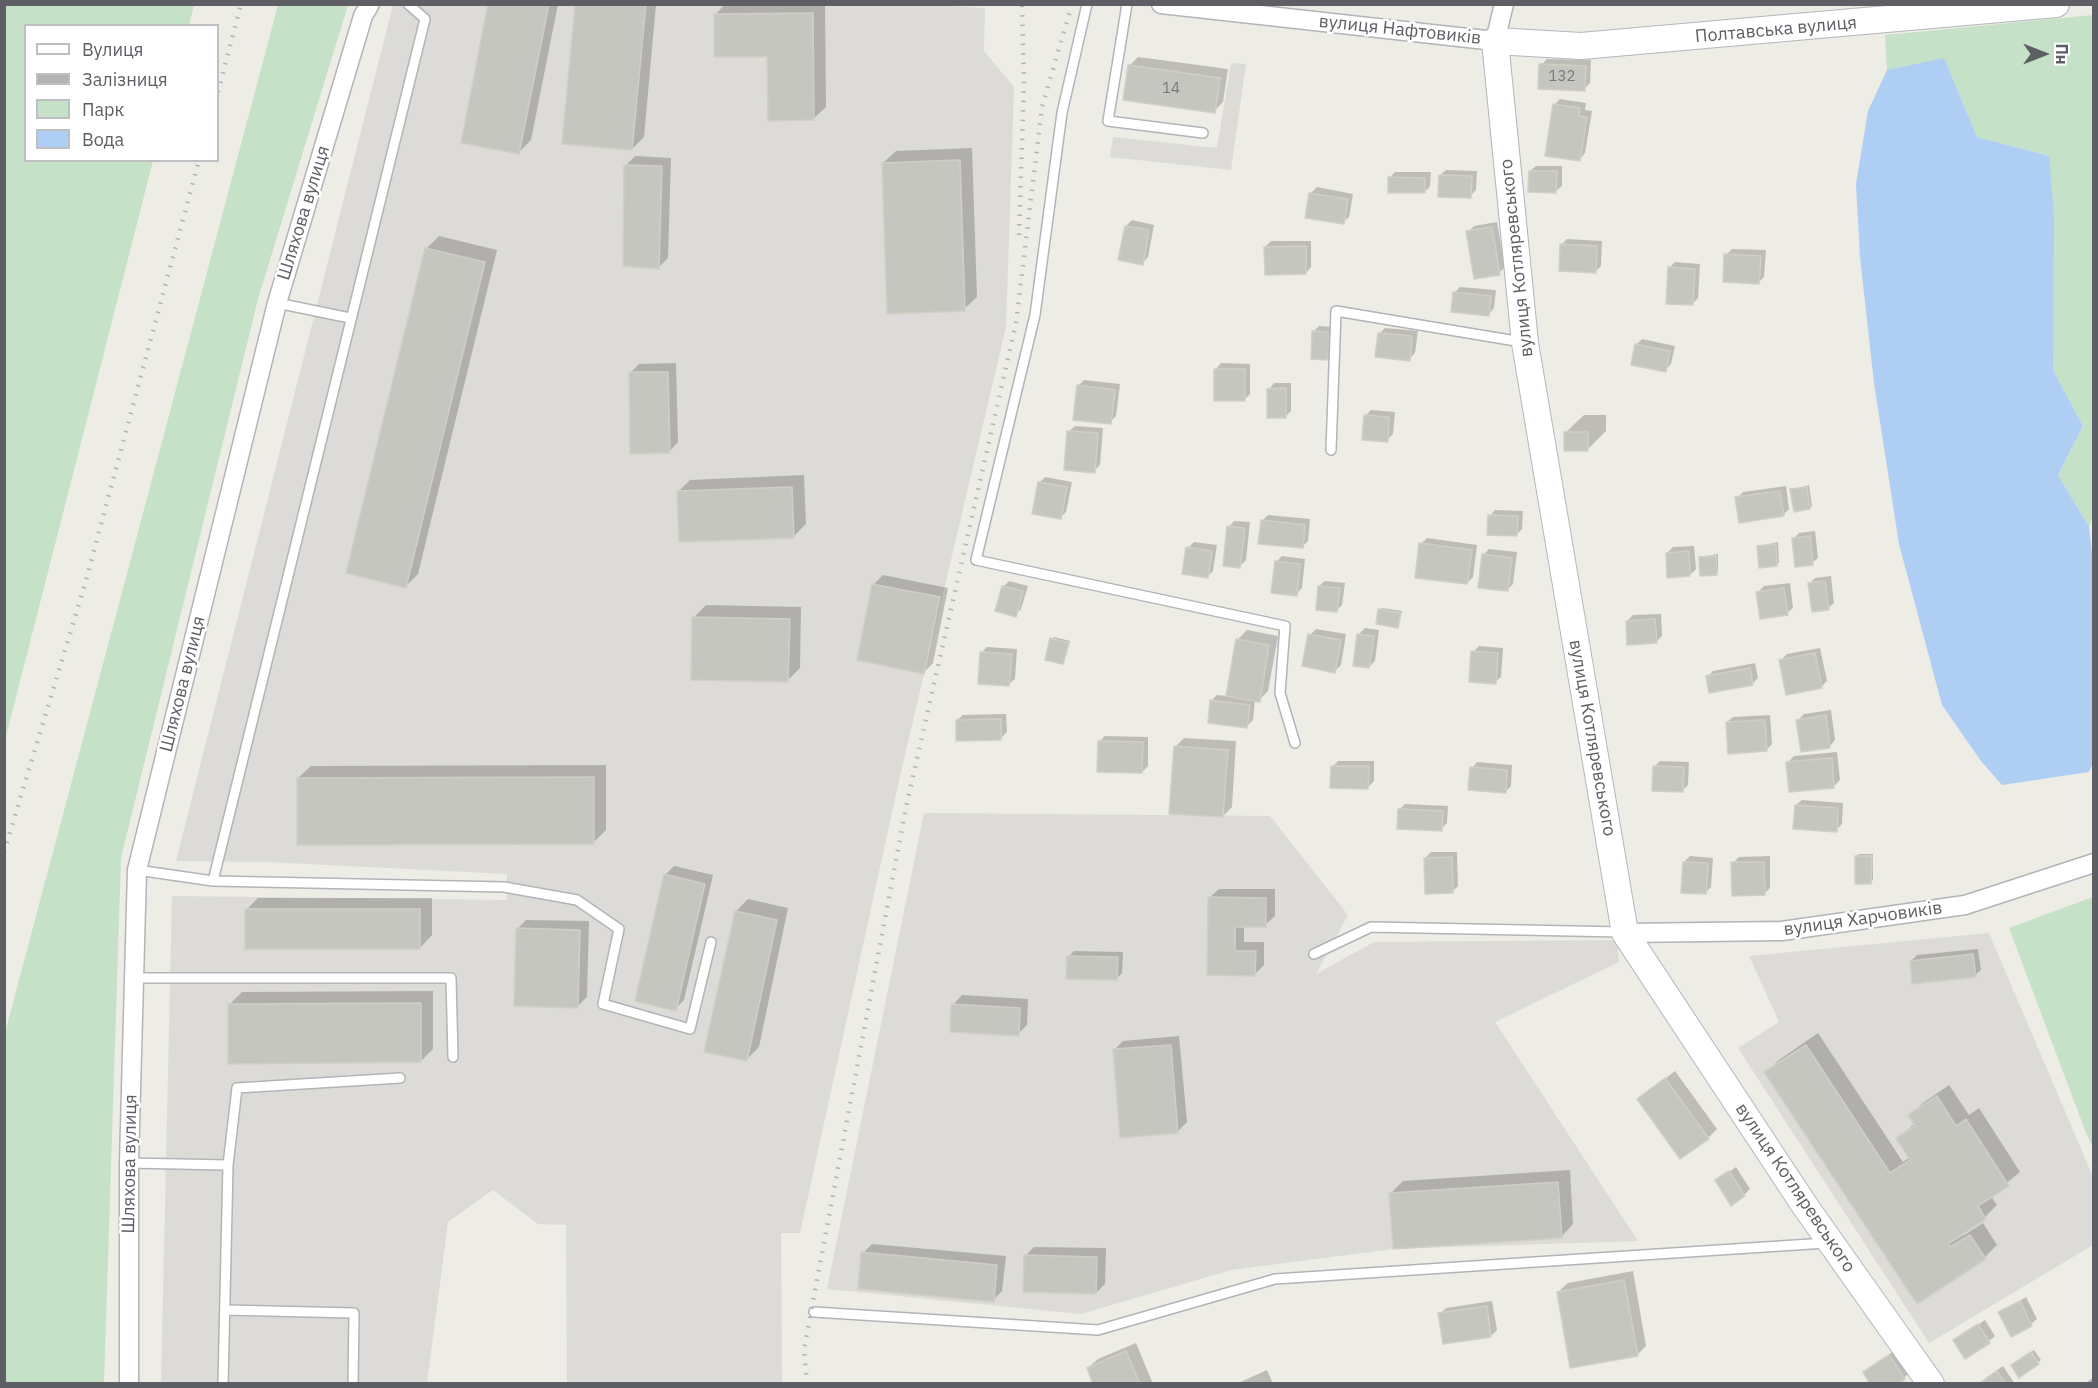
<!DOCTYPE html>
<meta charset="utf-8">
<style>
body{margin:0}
#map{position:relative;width:2098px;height:1388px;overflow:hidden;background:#edece5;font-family:"IBM Plex Sans",sans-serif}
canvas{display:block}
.frame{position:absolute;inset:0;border:6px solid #5d5f64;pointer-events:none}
.legend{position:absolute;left:24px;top:24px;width:195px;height:138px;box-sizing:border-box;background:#fff;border:2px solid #bebfc1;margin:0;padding:8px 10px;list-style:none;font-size:18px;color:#5d5f64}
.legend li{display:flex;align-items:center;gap:12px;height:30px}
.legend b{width:30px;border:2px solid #bebfc1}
.north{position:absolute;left:2014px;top:24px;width:60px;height:60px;-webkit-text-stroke:4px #fff;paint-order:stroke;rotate:90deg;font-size:16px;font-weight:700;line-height:24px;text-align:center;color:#5d5f64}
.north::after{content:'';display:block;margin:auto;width:21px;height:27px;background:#5d5f64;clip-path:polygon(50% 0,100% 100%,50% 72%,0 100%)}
</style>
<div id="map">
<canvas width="2098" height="1388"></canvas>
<div class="frame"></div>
<ul class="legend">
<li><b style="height:8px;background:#fff"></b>Вулиця</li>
<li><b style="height:8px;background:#b3b3b4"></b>Залізниця</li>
<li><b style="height:16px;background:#c5e2c8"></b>Парк</li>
<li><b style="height:16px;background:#aecef4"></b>Вода</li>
</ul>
<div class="north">Пн</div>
</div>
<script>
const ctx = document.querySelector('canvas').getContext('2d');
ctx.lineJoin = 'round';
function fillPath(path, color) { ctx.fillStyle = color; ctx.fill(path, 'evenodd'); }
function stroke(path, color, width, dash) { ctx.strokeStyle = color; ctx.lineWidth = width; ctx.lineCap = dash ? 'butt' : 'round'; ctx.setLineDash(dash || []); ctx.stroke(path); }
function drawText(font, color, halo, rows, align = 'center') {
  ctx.font = font + ' "IBM Plex Sans",sans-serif'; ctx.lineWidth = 5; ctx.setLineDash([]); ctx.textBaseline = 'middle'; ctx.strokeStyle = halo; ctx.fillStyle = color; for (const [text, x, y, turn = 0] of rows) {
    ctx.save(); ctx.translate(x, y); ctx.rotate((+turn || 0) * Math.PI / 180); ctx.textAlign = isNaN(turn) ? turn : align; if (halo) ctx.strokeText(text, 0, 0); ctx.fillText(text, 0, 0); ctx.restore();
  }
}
const industrial = new Path2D(`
 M914,4L985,8L984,51L1014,87L1006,327L900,776L800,1233H781L782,1383H567L566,1225L538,1224L493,1190L448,1222L427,1383L161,1384L172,896L507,900V874L267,862L176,861L393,5Z
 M1231,63L1246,64L1231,170L1110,157L1113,137L1217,148Z
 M924,813L1270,816L1348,915L1316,974L1374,942L1617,940L1619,962L1495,1022L1638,1241L1393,1249L1231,1270L1081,1314L827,1289Z
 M1989,933L2093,1177V1245L1929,1343L1738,1048L1779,1022L1749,956Z`);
const green = new Path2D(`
 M5,4L194,5L189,25L26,26V160L153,161L5,740Z
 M278,5H348L258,299L121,858L104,1383H5L6,1029Z
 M2093,15L2094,513L2089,527L2058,475L2083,426L2053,370L2049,156L1977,137L1944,59L1887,70L1885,35Z
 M2093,897H2094L2093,1147L2086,1133L2009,928Z`);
const water = new Path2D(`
 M1944,58L1977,137L2049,156L2054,217L2053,370L2083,426L2058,475L2089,527L2093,561V763L2089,772L2002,785L1981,761L1942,705L1899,544L1874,383L1860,257L1856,184L1868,111L1887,70Z`);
const shadow = new Path2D(`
 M490,4H558L531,140L518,153Z
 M577,4H656L644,137L632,149Z
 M725,4H825L826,107L813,119L769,55L715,15Z
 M1138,57L1228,69L1223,102L1214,111L1129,66Z
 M1547,59L1591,60L1590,83L1584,89L1541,65Z
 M1560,99L1586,103L1585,110L1592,111L1585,153L1580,159L1554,105Z
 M972,148L977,297L964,309L883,163L896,151Z
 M635,156L671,158L668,258L659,267L626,165Z
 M1536,166H1562V186L1556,191L1530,171Z
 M1446,170L1477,171L1476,190L1470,196L1440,175Z
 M1395,172H1431L1430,186L1425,192L1390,177Z
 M1317,187L1353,194L1349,217L1343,222L1307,216L1311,193Z
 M1132,220L1154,225L1148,257L1142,263L1126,226Z
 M1497,222L1505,267L1499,273L1468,232L1474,226Z
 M439,236L497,250L418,574L406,586L426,249Z
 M1567,239L1602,241L1601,266L1595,272L1561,245Z
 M1271,241H1311V267L1306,273L1265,247Z
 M1732,249L1766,250L1764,277L1758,283L1726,255Z
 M1675,262L1700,264L1698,298L1692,304L1669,268Z
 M1460,287L1496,290L1494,308L1489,314L1454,293Z
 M1319,326L1334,327L1333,352L1327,358L1313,332Z
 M1385,328L1418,331L1415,353L1409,359L1379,334Z
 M1642,339L1675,346L1671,364L1665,370L1636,345Z
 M676,363L678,442L669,452L630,373L639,364Z
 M1221,363L1250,364V394L1244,400L1216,369Z
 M1084,380L1120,384L1116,416L1110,422L1078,386Z
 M1274,383H1291V411L1285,417L1269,389Z
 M1371,410L1395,412L1393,434L1387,440L1365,416Z
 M1584,415H1606V431L1588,449L1565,433Z
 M1075,426L1103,428L1100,465L1094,471L1069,431Z
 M804,475L806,524L794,536L678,492L690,480Z
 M1045,477L1072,482L1066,512L1060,518L1039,483Z
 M1809,485L1812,506L1810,508L1792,490Z
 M1786,486L1789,509L1783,515L1737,498L1743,492Z
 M1495,510L1523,511L1522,529L1516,535L1490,516Z
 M1268,515L1310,519L1308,541L1302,547L1262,521Z
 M1234,521L1250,522L1246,560L1240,566L1229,527Z
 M1815,531L1818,558L1812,563L1793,539L1799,533Z
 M1427,538L1477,545L1473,577L1467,583L1421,544Z
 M1194,542L1217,545L1213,571L1207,577L1188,548Z
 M1778,542L1779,562L1777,565L1759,546Z
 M1694,546L1696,569L1690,575L1667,553L1673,547Z
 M1489,549L1517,552L1513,584L1507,590L1483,555Z
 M1718,554V571L1716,574L1701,557Z
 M1282,556L1305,559L1302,588L1296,594L1276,562Z
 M883,575L948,588L933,663L924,672L874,584Z
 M1831,576L1834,603L1828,608L1810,583L1815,578Z
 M1009,581L1028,586L1021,609L1015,615L1003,587Z
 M1325,581L1345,583L1342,605L1336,611L1319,586Z
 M1790,583L1793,608L1787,613L1758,592L1764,586Z
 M706,605L801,607L800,668L788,680L694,617Z
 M1382,608L1402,611L1398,626L1379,610Z
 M1661,614L1662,636L1656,642L1627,621L1633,615Z
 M1365,628L1379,630L1375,661L1369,667L1359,634Z
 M1316,629L1346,634L1341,665L1335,671L1310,635Z
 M1247,630L1278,636L1268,691L1259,700H1255L1253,720L1247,726L1211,701L1217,695L1228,696L1238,639Z
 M1054,637L1070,641L1063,663L1052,639Z
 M1479,646L1503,648L1501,677L1495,682L1473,652Z
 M987,647L1017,649L1015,679L1009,684L982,652Z
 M1820,648L1827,681L1821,687L1781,660L1787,654Z
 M1755,663L1758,678L1752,684L1708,676L1713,671Z
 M1831,710L1835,740L1830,746L1798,720L1804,714Z
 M1006,714L1007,732L1001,738L957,720L963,715Z
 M1770,715L1772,744L1766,750L1727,722L1733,717Z
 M1105,736L1148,737V766L1142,772L1099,742Z
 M1184,738L1236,741L1232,807L1223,816L1175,747Z
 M1837,752L1840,780L1834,786L1788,762L1794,756Z
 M1338,761H1374V781L1368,787L1332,767Z
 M1660,761L1689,762L1688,785L1682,791L1654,767Z
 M1477,762L1512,765L1511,786L1505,792L1472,768Z
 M606,765V830L594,842L298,778L311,766Z
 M1802,800L1843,803L1842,824L1836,830L1796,805Z
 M1405,804L1448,806L1447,823L1441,829L1399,810Z
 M1431,852H1457L1458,886L1452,892L1425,858Z
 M1859,854H1873V880L1871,882L1856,856Z
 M1690,856L1713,858L1711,887L1705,893L1684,862Z
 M1770,856V888L1764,894L1733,863L1739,857Z
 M674,866L713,875L684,1000L675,1009L665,875Z
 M1219,889H1275V916L1265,925H1244V942H1264V965L1255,974H1208L1209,898Z
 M258,898H432V935L420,948L246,910Z
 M748,899L788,908L759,1047L747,1059L736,911Z
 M526,920L589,921L587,997L578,1006L517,929Z
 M1978,949L1981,970L1975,975L1911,961L1917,955Z
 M1074,951L1123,952L1122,973L1116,979L1069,956Z
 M433,991V1049L421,1061L230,1004L242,992Z
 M962,995L1028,999L1027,1025L1018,1034L953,1005Z
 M1818,1033L1903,1162L1910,1157L1898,1139L1915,1123L1910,1115L1923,1103L1949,1085L1969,1115L1979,1108L2020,1172L1991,1196L1997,1205L1985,1217L1961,1233L1963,1236L1983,1223L1997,1245L1985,1257L1917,1302L1766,1072L1779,1060Z
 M1179,1036L1187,1122L1177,1132L1114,1050L1123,1041Z
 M1675,1071L1717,1129L1708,1138L1639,1099Z
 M1736,1167L1750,1189L1744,1195L1717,1181Z
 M1570,1170L1573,1224L1561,1237L1391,1193L1403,1181Z
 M872,1244L1006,1256L1002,1291L993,1300L863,1253Z
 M1034,1247L1106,1248L1105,1284L1096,1293L1025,1256Z
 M1633,1271L1646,1346L1637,1355L1558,1292L1568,1283Z
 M2026,1297L2037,1319L2031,1324L2000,1313Z
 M1492,1301L1497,1330L1491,1336L1440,1314L1446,1308Z
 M1985,1320L1995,1336L1989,1341H1955Z
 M1136,1343L1153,1384H1095L1088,1368L1098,1359Z
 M1899,1347L1913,1368L1904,1378L1865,1372Z
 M2034,1350L2041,1360L2020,1376L2015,1363Z
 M2003,1366L2015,1384H1982L1987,1377Z
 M1267,1370L1273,1384H1236Z
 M2094,1377V1384H2084Z`);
const building = new Path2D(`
 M488,4H549L519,154L461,143Z
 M575,4H646L632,150L562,144Z
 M813,13L814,120L768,121L767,57H714V14Z
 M1539,64L1586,66L1585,91L1538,89Z
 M1128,65L1220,78L1215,113L1123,100Z
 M1553,104L1580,108L1579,116L1587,117L1580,161L1545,156Z
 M960,160L965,311L887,314L882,163Z
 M624,165L662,166L659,269L623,266Z
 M1529,171H1557L1556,193L1528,192Z
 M1439,175L1472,176L1471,198L1438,197Z
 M1388,177L1425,178V193H1388Z
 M1309,193L1348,199L1344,224L1305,218Z
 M1125,226L1149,230L1143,265L1118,260Z
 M1492,227L1500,275L1474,279L1466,231Z
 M1560,244L1597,246L1596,273L1559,271Z
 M1306,246V274L1265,275L1264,247Z
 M425,248L485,262L406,588L346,573Z
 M1724,254L1761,256L1759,284L1723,282Z
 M1668,267L1695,269L1693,305L1666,304Z
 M1453,292L1491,296L1489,316L1451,312Z
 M1312,331L1329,332L1328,360L1311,359Z
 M1378,333L1412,336L1410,361L1375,357Z
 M1635,344L1670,351L1666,372L1631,365Z
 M1214,369H1245V401H1214Z
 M629,372H668L670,453L630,454Z
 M1077,385L1115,390L1111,424L1073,420Z
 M1286,388V418H1267V389Z
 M1364,415L1389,417L1388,442L1362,440Z
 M1067,431L1098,433L1095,473L1064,470Z
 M1564,432H1588V451H1564Z
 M1038,482L1067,487L1061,519L1032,514Z
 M792,487L794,538L679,542L677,491Z
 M1807,487L1810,509L1794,512L1790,489Z
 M1780,491L1784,516L1739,523L1735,497Z
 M1488,515L1518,516L1517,536L1487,535Z
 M1261,520L1305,525L1303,548L1258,544Z
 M1227,526L1245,528L1240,568L1223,566Z
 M1810,536L1813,565L1795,567L1792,538Z
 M1419,543L1472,550L1467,584L1415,578Z
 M1776,544L1777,566L1759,568L1757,546Z
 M1186,547L1212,551L1208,578L1182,574Z
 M1689,551L1690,576L1667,578L1666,553Z
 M1482,554L1512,558L1508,591L1478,588Z
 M1716,556L1717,575L1700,576L1699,557Z
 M1275,561L1300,564L1297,596L1271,593Z
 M1825,581L1829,610L1812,612L1808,583Z
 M872,584L940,597L924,674L857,660Z
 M1002,586L1023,591L1016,617L995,611Z
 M1318,586L1340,588L1337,612L1316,610Z
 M1784,588L1788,615L1760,619L1756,592Z
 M1378,609L1401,613L1398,628L1376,624Z
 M692,617L790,619L788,682L691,680Z
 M1655,619L1657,643L1627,645L1626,621Z
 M1308,634L1341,640L1335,673L1302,666Z
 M1357,634L1374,636L1369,668L1353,666Z
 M1050,638L1069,643L1063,664L1045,660Z
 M1236,639L1269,645L1260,702L1226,696Z
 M1471,651L1498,653L1496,684L1469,682Z
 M980,652L1012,654L1009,686L978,684Z
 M1815,653L1822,688L1786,695L1779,660Z
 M1750,668L1753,685L1709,693L1706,676Z
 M1210,700L1250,705L1247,728L1208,723Z
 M1826,715L1830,748L1801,752L1796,720Z
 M1001,719V740L956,741V720Z
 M1765,720L1767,751L1728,754L1726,722Z
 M1098,741L1143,742L1142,773L1097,772Z
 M1174,746L1228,750L1223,817L1169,814Z
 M1832,758L1834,788L1789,792L1786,762Z
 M1331,766H1369L1368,789L1330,788Z
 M1653,766L1684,767L1683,792L1652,791Z
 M1470,767L1507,770L1506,793L1468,790Z
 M594,777V844L297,845V778Z
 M1795,805L1838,808L1837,832L1793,829Z
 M1398,809L1443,811L1442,831L1397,829Z
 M1855,856H1872L1871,884H1855Z
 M1452,857L1453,893L1425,894L1424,858Z
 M1683,862L1708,863L1706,894L1681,893Z
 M1731,862H1764L1765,895L1732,896Z
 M664,874L705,884L676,1011L635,1001Z
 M1208,897L1266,898V927H1235V951H1256L1255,976L1207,975Z
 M245,909H420V949H245Z
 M735,911L777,920L747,1061L704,1052Z
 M516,928L580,930L578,1008L514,1006Z
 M1973,954L1976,977L1912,984L1910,961Z
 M1067,956L1118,957L1117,980L1066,979Z
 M421,1003V1062L228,1064V1004Z
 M951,1004L1020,1008L1019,1036L950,1032Z
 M1171,1045L1178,1133L1120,1138L1113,1049Z
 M1806,1045L1890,1173L1910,1160L1896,1138L1915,1126L1908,1115L1937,1096L1956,1126L1966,1119L2009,1186L1978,1206L1986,1219L1948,1244L1950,1247L1970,1235L1986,1259L1917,1304L1764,1072Z
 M1665,1078L1709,1139L1680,1159L1637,1099Z
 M1729,1171L1745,1196L1731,1206L1715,1180Z
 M1558,1182L1562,1238L1393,1249L1389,1193Z
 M861,1252L997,1265L994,1302L858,1289Z
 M1024,1255L1097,1257L1096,1294L1023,1292Z
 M1624,1280L1638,1356L1570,1368L1557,1292Z
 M2020,1301L2032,1326L2011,1337L1998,1312Z
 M1487,1306L1491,1337L1443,1344L1438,1313Z
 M1978,1324L1990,1343L1965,1359L1953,1340Z
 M1126,1351L1140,1384H1093L1087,1368Z
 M2031,1352L2039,1364L2019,1378L2011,1365Z
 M1889,1355L1905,1379L1897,1384H1870L1863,1372Z
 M1997,1371L2006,1384H1980V1383Z`);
const lane = new Path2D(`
 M1087,4L1062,113L1035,315L976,560L1285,626L1280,693L1295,743
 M1127,4L1108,121L1203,133
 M277,303L350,318
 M1331,450L1336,311L1522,342
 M137,870L213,881L504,887L577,900L619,929L603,1004L690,1029L711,942
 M213,881L425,19L408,4
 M1314,954L1371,927L1622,932
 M134,978H451L453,1057
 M129,1163L228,1165
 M225,1310L354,1313L353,1384
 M814,1312L1098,1330L1275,1279L1826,1243
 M223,1384L228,1165L237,1088L400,1078`);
const street = new Path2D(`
 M1161,4L1495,41L1504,4
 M1625,933L1782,931L1965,905L2094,863
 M129,1384V1163L137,870L277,303L363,16L370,4`);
const secondary = new Path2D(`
 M1931,1384L1805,1206L1625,933L1525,343L1495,41L1581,46L2056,4`);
const rail = new Path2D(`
 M218,92L241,4
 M1019,235L1024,83L1022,4
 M4,852L85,584L199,160
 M807,1384L804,1349L906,807L1016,323L1042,107L1072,4`);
const numberNames = [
 ["132",1562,77],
 ["14",1171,89]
];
const streetNames = [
 ["вулиця Нафтовиків",1400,30,6],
 ["Полтавська вулиця",1776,30,-5],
 ["Шляхова вулиця",304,213,-73],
 ["вулиця Котляревського",1517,258,-96],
 ["Шляхова вулиця",183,684,-76],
 ["вулиця Котляревського",1592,738,80],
 ["вулиця Харчовиків",1863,919,-8],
 ["Шляхова вулиця",130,1164,-89],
 ["вулиця Котляревського",1795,1188,56]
];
fillPath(industrial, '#dcdbd7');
fillPath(green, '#c5e2c8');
fillPath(water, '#aecef4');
fillPath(shadow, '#0003');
fillPath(building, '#c6c6c0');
stroke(building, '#d1cfc4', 1.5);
stroke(lane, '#b2b4b8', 12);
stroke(street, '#b2b4b8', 21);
stroke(secondary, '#b4b6bb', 28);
stroke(lane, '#fff', 9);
stroke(street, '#fff', 18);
stroke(secondary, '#fff', 26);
stroke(rail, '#b3b3b4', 4.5, [1.5, 8]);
drawText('15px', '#77797b', null, numberNames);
drawText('18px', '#5d5f64', '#fff', streetNames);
</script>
